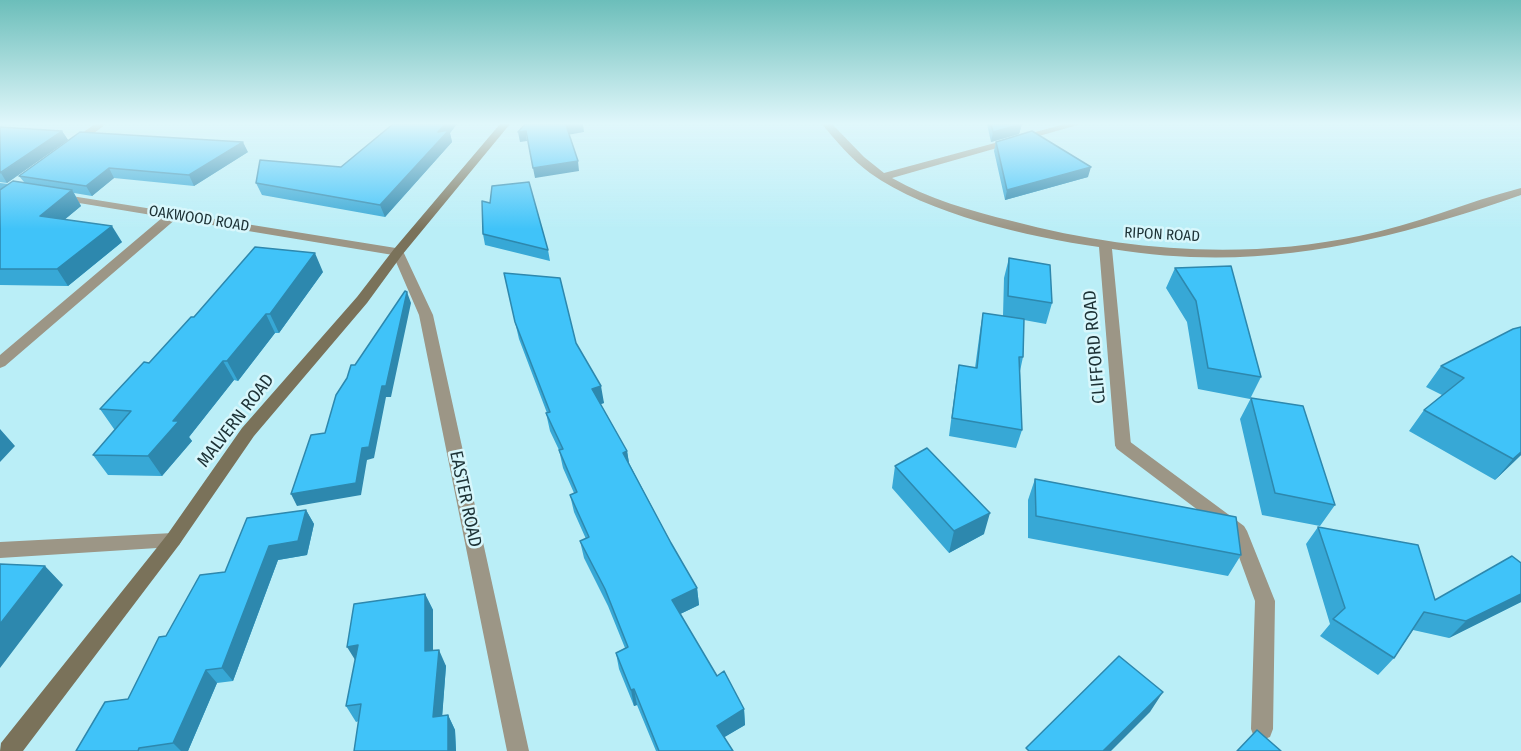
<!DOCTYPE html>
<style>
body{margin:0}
canvas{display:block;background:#baeef7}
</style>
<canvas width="1521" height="751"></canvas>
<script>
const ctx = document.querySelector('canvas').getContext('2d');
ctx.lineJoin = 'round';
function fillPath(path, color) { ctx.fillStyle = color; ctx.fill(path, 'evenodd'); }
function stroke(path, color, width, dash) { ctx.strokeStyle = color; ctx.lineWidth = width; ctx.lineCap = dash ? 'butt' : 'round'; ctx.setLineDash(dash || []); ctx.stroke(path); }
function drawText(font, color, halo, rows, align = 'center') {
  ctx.font = font + ' "Fira Sans Condensed",sans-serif'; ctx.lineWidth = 5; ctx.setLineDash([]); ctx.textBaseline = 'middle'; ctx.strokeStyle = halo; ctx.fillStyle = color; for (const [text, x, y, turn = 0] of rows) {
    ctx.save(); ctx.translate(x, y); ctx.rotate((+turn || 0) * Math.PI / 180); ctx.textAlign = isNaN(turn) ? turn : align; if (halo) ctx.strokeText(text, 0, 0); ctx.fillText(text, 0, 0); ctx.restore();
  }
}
const lane = new Path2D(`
 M173,211L177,212V218L5,366L0,368V355L169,212Z
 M1123,439L1129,441L1244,526L1247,531L1275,601L1273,729L1270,737L1262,740L1254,737L1251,729L1255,601L1231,535L1117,449L1115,445L1117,441Z`);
const street = new Path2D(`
 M95,124H106L77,146H69V142Z
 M822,124H832L864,157L884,173L1065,124H1081L892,178C929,199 971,211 1012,221C1125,251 1244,260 1359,236C1415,225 1466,202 1521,188V195C1381,243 1261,273 1112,249L1131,445L1129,449H1117L1115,445L1099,247C1029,237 927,214 870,173C852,160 836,141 822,124Z
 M59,194L402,249L433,315L529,751H507L419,315L393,255L55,199L53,197Z
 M173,533L179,535L182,540L179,545L173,547L0,558V542Z`);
const secondary = new Path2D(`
 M500,124H510L402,255L367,303L254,436L179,545L23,751H0L1,743L167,535L242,428L357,297L394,249Z`);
const wall = new Path2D(`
 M393,124H457L450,133L452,142L385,217L262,195L256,183L341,167Z
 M987,124H1022L1019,134L991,142Z
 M0,127L62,131L68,140L7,183L0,182Z
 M996,142L1088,177L1005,200L994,151Z
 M248,152L194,186L114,178L92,196L74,193L81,206L65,219L122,242L68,286L0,285V183L8,184L24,182L19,176Z
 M483,234L548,250L550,261L485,245Z
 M1009,258L1052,303L1046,324L1024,320L1023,357L1020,371L1022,430L1016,448L949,436L956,383L959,365L975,368L980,331L983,313L1003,316L1004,278Z
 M1175,268L1261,377L1250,399L1198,389L1187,322L1166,288Z
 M323,272L279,333H275L238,381L234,380L189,437L192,441L162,476L108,475L93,455L115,429H114L100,409L149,363L194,317Z
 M515,322L576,343L604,403L600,404L627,451L629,463L671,543L697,588L699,605L680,614L717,676L744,709L745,725L724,737L733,751H656L637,705L634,706L619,669L616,653L625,648L608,606L584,558L580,541L586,539L574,512L570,495L574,493L563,468L559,450L550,431L546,413H547L519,339Z
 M1521,327V455L1495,480L1409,431L1424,410L1442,395L1426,387L1441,366Z
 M1251,398L1335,505L1320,526L1262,515L1240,419Z
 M895,466L984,534L949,553L892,488Z
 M1035,479L1241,555L1228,576L1028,538V500Z
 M306,510L314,524L307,555L278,560L233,681L217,683L188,751H76L128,699L166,636L225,572Z
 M1318,527L1435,600L1521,563V602L1449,638L1413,630L1394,658L1378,675L1320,636L1330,624L1306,544Z
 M425,594L433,610V650L446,666L442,716L448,715L455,730L456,751H354L359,721L356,722L346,706Z`);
const shadedWall = new Path2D(`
 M445,124H457L450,133L452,142L385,217L380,205Z
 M575,124H583L584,132L567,135L566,125Z
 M1022,124L1019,134L991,142L993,132Z
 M62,131L68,140L7,183L1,173Z
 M526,131L527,141L520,142L518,132Z
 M243,142L248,152L194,186L189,175Z
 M578,161L579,171L535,178L533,168Z
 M1091,167L1088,177L1005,200L1007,190Z
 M109,168L114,178L92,196L86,186Z
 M72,190L81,206L51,231L40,216Z
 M112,226L122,242L68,286L57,269Z
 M315,253L323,272L279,333L270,314Z
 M407,292L411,303L391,397H386L374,458L367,460L361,495L297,506L291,494L362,448L382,386Z
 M266,314L275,333L238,381L227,361Z
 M223,361L234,380L189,437L192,441L162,476L148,456L173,421Z
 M601,386L604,403L595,406L592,389Z
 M0,429L15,446L0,462Z
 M627,451L630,469L623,453Z
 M1521,452V455L1495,480L1513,459Z
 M306,510L314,524L307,555L278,560L233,681L222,668L269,546Z
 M990,513L984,534L949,553L954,531Z
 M45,566L63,585L0,668V624Z
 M697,588L699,605L674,617L672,600Z
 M425,594L433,610V667L425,651Z
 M1521,594V602L1449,638L1466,621Z
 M358,645L357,663L347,647Z
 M439,650L446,666L441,732L433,717Z
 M206,670L217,683L188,751H181L173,743Z
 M634,689L637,705L634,706L631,690Z
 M1163,692L1150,712L1111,751H1103Z
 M744,709L745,725L718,741L717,726Z
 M448,715L455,730L456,751H448Z`);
const building = new Path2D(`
 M393,124H445L438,132L449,130L380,205L256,183L260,160L341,167Z
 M525,124H575L566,125L578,161L533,168L526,131L518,132Z
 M991,124H1022L993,132Z
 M0,127L62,131L0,173Z
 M1032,131L1091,167L1007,190L996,142Z
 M80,132L243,142L189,175L109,168L86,186L19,176Z
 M13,181L72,190L40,216L112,226L57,269H0V190Z
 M529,182L548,250L483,234L482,201L490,203L492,186Z
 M255,247L315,253L270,314H266L227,361H223L173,421H179L148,456L93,455L131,411L100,409L144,362L149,363L191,317H194Z
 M1009,258L1050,265L1052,303L1008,296Z
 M1231,266L1261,377L1208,368L1196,301L1175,268Z
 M504,273L560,278L576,343L601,386L592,389L627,451L623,453L671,543L697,588L672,600L717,676L724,671L744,709L717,726L733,751H659L634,689L631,690L616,653L628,647L605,589L580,541L589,537L570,495L577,492L559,450L563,449L546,413L550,412L515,322Z
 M405,291L407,292L386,386H382L369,447L362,448L356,483L291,494L311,435L325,433L336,395L347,378L351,365H355Z
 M983,313L1024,319L1023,357H1019L1022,430L952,418L959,365L977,368Z
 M1521,327V452L1513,459L1424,410L1464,378L1441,366L1513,329Z
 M1251,398L1303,406L1335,505L1275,493Z
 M927,448L990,513L954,531L895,466Z
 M1035,479L1236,517L1241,555L1036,516Z
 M306,510L298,541L269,546L222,668L206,670L173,743L139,748L138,751H76L105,702L128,699L159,637L166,636L200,575L225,572L247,518Z
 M1318,527L1418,545L1435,600L1512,556L1521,563V594L1466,621L1424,612L1394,658L1333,619L1345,608Z
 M0,564L45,566L0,624Z
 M425,594V651L439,650L433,717L448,715V751H354L361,704L346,706L358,645L347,647L354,604Z
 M1119,656L1163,692L1103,751H1029L1026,748Z
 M1257,730L1281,751H1237Z`);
const farStreetnames = [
 ["OAKWOOD ROAD",199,219,9],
 ["RIPON ROAD",1162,235,3]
];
const streetNames = [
 ["CLIFFORD ROAD",1095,347,-95],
 ["MALVERN ROAD",236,421,-52],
 ["EASTER ROAD",465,499,78]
];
fillPath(lane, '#9c9686');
fillPath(street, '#9c9686');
fillPath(secondary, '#7a725a');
fillPath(wall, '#37a8d6');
fillPath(shadedWall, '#2d88ae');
fillPath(building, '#40c3f9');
stroke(building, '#2d88ae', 1.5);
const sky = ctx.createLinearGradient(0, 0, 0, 229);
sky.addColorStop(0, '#6cbeba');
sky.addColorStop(0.54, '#e0f7fb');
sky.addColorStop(1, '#e0f7fb00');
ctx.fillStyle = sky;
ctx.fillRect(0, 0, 1521, 229);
drawText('15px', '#1c3135', '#d8f7fc', farStreetnames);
drawText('18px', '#1c3135', '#d8f7fc', streetNames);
</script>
